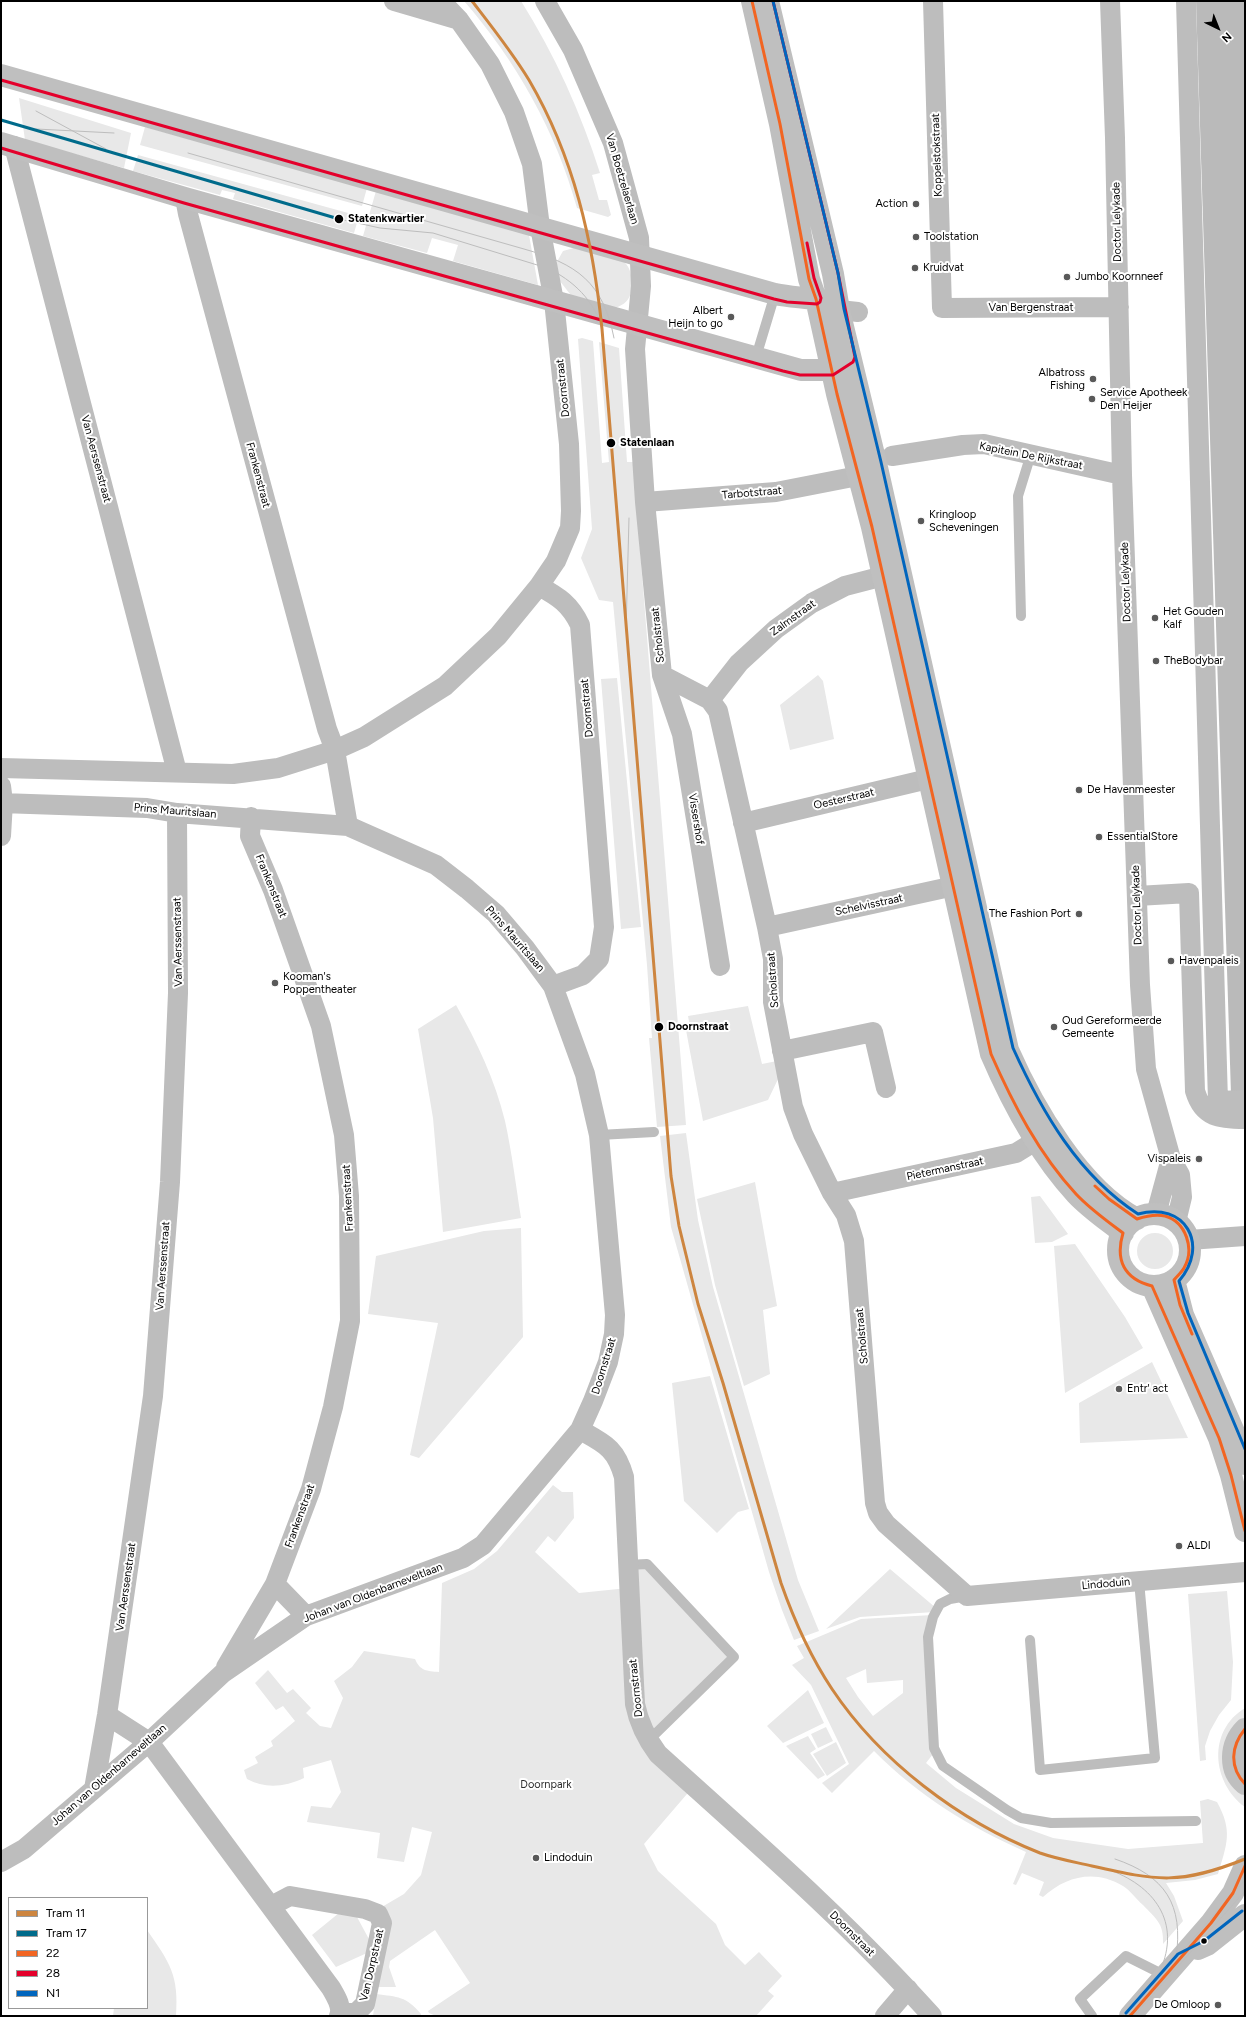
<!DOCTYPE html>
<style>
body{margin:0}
#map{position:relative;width:1246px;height:2017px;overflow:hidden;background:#fff;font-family:Figtree,sans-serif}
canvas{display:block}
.frame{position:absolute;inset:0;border:2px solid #000;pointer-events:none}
.legend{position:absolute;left:8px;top:1897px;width:140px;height:112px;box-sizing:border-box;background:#fff;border:1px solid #999;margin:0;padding:5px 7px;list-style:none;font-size:12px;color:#000}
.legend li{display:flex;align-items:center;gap:8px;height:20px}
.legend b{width:20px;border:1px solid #999}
.north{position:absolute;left:1198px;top:8px;width:40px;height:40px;-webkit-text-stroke:3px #fff;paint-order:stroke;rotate:137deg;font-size:11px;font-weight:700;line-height:16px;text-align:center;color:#000}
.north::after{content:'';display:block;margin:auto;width:14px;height:18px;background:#000;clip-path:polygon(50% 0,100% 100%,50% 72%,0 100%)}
</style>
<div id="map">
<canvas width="1246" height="2017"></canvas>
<div class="frame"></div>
<ul class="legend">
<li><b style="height:5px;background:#cd853f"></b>Tram 11</li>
<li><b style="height:5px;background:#006b8b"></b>Tram 17</li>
<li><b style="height:5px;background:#f26522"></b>22</li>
<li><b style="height:5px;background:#e4002b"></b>28</li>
<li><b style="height:5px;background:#0065bd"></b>N1</li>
</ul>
<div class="north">N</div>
</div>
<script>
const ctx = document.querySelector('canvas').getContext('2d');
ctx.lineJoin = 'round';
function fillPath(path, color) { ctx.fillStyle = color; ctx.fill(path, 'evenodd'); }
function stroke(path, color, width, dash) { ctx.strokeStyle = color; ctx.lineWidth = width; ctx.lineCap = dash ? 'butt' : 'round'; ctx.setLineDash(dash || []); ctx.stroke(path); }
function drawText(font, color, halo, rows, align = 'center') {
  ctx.font = font + ' Figtree,sans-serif'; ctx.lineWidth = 4; ctx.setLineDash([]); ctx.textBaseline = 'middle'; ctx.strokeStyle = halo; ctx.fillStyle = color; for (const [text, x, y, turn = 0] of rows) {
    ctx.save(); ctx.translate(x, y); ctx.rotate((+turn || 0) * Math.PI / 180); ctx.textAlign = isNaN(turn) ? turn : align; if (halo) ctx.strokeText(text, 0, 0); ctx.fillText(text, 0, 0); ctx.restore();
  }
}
const green = new Path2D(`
 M464,1H521C555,55 581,113 600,173L592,175L599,200H607L611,215L608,217L577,208C556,131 516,61 464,1Z
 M19,98L131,133L124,168L25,140Z
 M145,127L367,188L362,206L140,145Z
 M138,155L359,216L354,233L233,199L235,193L222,190L220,195L133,171Z
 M376,191L529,235L538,285L453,261L458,245L432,238L427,253L363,236Z
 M581,246C609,255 637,254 631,291C630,300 624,305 615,308L573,298L553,272L554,267L563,251Z
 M582,338L593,341L602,463L609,462L599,342L619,348L627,462H633L686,1125L657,1127L649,1038H652L647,965L613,602L599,600L581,558L592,529L578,339Z
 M818,675L823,681L834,739L790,750L780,705Z
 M617,678L641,927L621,929L601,679Z
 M456,1005C477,1042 495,1080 505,1121C512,1153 516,1186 521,1218L443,1232L433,1118L418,1029Z
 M748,1006L762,1064L777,1061L780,1075L768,1100L703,1121L686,1030L690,1027L688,1016Z
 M686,1133L698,1220L713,1287L798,1580L819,1631L794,1640L782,1610L769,1572L671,1227L660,1136Z
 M755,1182L777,1306L763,1310L770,1374L744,1386L715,1285L697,1199Z
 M1040,1196L1068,1234L1052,1242L1035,1243L1031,1197Z
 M521,1228L523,1337L419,1458L410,1455L438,1323L368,1314L376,1256L484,1231Z
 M1137 1251a18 18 0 1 1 36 0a18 18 0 1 1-36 0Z
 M1075,1244L1125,1317L1143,1348L1065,1393L1054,1246Z
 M1152,1362L1188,1438L1080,1443L1079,1403Z
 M710,1376L749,1509L738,1512L717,1533L684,1501L672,1383Z
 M553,1485L562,1492H573L574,1518L555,1542L548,1536L535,1552L579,1593L628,1588L627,1565L647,1564L734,1657L648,1741L693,1787L644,1844L658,1871L716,1924L725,1945L745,1965L759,1952L782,1976L768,1991L774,1996L756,2016H436L429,2013L428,2011L470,1983L435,1930L390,1961L389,1967L396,1987H370L375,1911L404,1894L421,1875L432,1832L412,1827L404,1862L377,1858L380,1833L307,1822L311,1806L331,1808L341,1792L331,1760L303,1768L304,1778C285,1787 265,1789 247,1779L244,1770L258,1763L255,1757L273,1746L271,1741L295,1721L283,1706L276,1710L255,1683L268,1670L287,1693L293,1689L311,1708L306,1713L320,1726L331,1728L343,1698L334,1681L352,1667L364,1651L415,1659C420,1671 427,1671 439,1672L442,1583L474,1569L497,1551Z
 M890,1569L936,1608L934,1612L860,1617L826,1629Z
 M1227,1591L1233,1662L1231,1700L1219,1715L1210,1731L1205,1746L1206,1760L1200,1761L1188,1594Z
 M933,1615V1754L926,1763L956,1788L1014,1824L1053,1838L1128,1849L1203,1843L1200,1801L1208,1799L1217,1802C1233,1831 1227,1844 1218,1874L1195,1880L1166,1883L1174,1896L1183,1921L1163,1944C1164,1923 1156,1919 1143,1905C1136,1899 1131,1891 1123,1886C1095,1869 1066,1876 1043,1897L1039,1895L1044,1882L1022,1873L1016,1885L1013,1884L1026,1852C968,1826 920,1797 874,1751L832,1793L822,1783L849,1764L811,1685L792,1665L804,1658L797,1646L861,1619ZM866,1669L867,1683L903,1680V1693L873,1716L858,1697L846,1678Z
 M808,1690L824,1723L783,1743L767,1726Z
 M1245,1708L1243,1792L1245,1796V1807C1212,1783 1207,1731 1245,1708Z
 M826,1727L833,1741L818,1748L811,1734Z
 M808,1736L816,1749L810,1753L825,1775L818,1779L786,1746Z
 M836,1742L846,1763L827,1776L813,1754Z
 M339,1913L357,1917L370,1941L367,1953L336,1967L312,1935Z
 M147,1930C170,1963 179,1975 176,2016H113L114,2008H147Z
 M376,1994C398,1997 406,1996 421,2014V2016H373Z`);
const water = new Path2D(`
 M1196,1H1245V1093L1231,1094Z`);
const lane = new Path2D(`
 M756,357L775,294
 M1021,616L1018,496L1031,454
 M599,1135L654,1132
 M627,1565L647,1564L734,1657L648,1741
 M967,1596L950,1599L940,1604L933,1617L928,1637L934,1748L943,1766L1007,1810L1021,1818L1051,1823L1196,1821
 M1030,1640L1040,1770L1155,1758L1139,1581
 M1092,2016L1080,1999L1126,1956L1166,1976`);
const street = new Path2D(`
 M394,1L459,20
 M545,1L573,50L613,143L639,238L641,286L635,349L645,502L662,675L682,734L720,966
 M933,1L942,308L1119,307
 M1110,1L1115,138L1122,475L1140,985L1146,1069L1171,1159L1180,1175L1182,1197L1176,1222
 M1186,1L1218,1101L1245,1100
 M14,146L177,772
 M839,310L858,312
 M892,456L963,445L984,444L1122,475
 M645,502L776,492L858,476
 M539,586C559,597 570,604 580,625L604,927L599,959L583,975L553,986
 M662,675L710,700L718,711L767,927L773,959V1002L793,1107L803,1134L832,1193L846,1215L854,1241L875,1503L878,1513L886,1524L967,1596L1245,1572
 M710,700L739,663L776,629L812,603L845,586L899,572
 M1,768L233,774L278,768L335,750L364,737L445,686L498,636L539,586L556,561L570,528L571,511L569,444L554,301L540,227L532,164L514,112L490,64L459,20L441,1
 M1,786L3,802L1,836
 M1,803L147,808L177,813L348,826
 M743,823L945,775
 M1137,896L1189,893L1195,1091C1203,1118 1220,1119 1245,1119
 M767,927L968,883
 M782,1051L873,1032L886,1088
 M832,1193L1016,1153L1050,1132
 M1156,1214L1171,1159
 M1189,1240L1245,1236
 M580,1430C605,1444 616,1448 624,1477L635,1704C639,1724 646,1738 658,1754C752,1839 848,1922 932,2016
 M275,1584L306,1616
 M226,1667L275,1584L311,1489L333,1407L350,1321L349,1196L344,1135L321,1026L273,890L250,836L251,817
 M107,1715L149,1742L331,1988C335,1995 343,2007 339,2016
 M94,1789L107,1715L153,1396L170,1182L178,993L177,813
 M1,1862L24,1849L149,1742L223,1673L306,1616L463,1558L483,1545L580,1430L593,1401L608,1362L614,1334L615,1315L599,1135L585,1074L553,986L525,948L496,914L467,889L436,865L348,826L335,750L327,729L188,214L185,198
 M271,1906L290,1896L365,1909L378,1914L382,1923L365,2004L356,2013H340
 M885,2016L908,1989`);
const secondary = new Path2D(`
 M752,1L780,124L809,279L816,299L837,394L872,527L991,1054C1012,1103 1040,1155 1076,1194C1090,1209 1108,1221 1123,1233
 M768,1L833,274L839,310L876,463L1008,1050C1033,1107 1080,1189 1137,1219
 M1,75L775,294C793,298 811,297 828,302
 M1,143L185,198L801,370H832L844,362
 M1118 1250a36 36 0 1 1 72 0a36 36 0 1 1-72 0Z
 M1174,1280L1183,1315L1234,1432L1245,1464
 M1152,1286L1219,1438L1231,1475L1245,1531
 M1245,1729C1230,1744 1228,1770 1245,1784
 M1198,1949L1207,1945L1245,1915
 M1130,2016L1211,1923L1233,1893L1245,1866`);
const tram = new Path2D(`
 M36,111L106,149
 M36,129L114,133
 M188,153L524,249C577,264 603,282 614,338
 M339,219L380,228L433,233L547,268C573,280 595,301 602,329
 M626,631L629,518
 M1115,1859C1165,1876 1184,1904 1176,1958
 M1107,1869C1154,1885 1182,1922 1160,1971
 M1124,2016L1245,1880
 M1134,2016L1245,1891`);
const bus1 = new Path2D(`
 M752,1L780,124L809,279L816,299L837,394L872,527L991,1054C1013,1104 1039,1154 1076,1194C1090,1209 1107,1221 1123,1233C1115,1260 1124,1279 1152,1286L1219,1438L1231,1475L1245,1531
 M1095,1186L1109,1199L1137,1219C1146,1216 1155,1214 1165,1216C1186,1222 1195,1249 1184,1268C1182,1272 1177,1276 1174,1280L1180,1305L1192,1334
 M1245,1729C1231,1746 1229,1767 1245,1784
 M1130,2016L1211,1923L1233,1893L1245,1866`);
const bus2 = new Path2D(`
 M1,80L774,299L787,302L817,304L820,302L821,298L814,278L807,243
 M1,148L184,203L783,371L800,375H833L853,362L855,357L838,273L773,1`);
const bus3 = new Path2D(`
 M773,1L838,273L844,309L881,462L1013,1048C1042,1112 1078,1175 1138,1214C1185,1201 1210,1245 1179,1281L1188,1313L1245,1449
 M1126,2013L1178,1954L1204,1941L1242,1911`);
const tram1 = new Path2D(`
 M472,1C492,27 512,52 529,80C574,157 593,241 602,329L671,1176L679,1226L698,1304L723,1383L781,1583C794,1620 810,1656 832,1689C880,1761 959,1821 1040,1853C1057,1859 1075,1862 1092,1866C1158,1881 1180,1885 1245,1859`);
const tram2 = new Path2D(`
 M1,120L339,219`);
const markers = [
 [916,204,4,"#595959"],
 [339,219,5,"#000"],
 [916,237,4,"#595959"],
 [915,268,4,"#595959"],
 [1067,277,4,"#595959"],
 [731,317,4,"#595959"],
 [1093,379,4,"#595959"],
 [1092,399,4,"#595959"],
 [611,443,5,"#000"],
 [921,521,4,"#595959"],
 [1155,618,4,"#595959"],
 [1156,661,4,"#595959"],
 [1079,790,4,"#595959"],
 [1099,837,4,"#595959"],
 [1079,914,4,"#595959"],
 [1171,961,4,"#595959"],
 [275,983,4,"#595959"],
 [659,1027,5,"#000"],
 [1054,1027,4,"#595959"],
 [1199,1159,4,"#595959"],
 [1119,1389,4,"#595959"],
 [1179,1546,4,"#595959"],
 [536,1858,4,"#595959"],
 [1204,1941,3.5,"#000"],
 [1218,2005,4,"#595959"]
];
const streetNames = [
 ["Koppelstokstraat",937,155,-92],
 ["Van Boetzelaerlaan",622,179,74],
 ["Doctor Lelykade",1117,222,-91],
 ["Van Bergenstraat",1031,308],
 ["Doornstraat",563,388,-96],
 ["Kapitein De Rijkstraat",1031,456,11],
 ["Van Aerssenstraat",96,459,75],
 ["Frankenstraat",258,475,75],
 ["Tarbotstraat",752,493,-5],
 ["Doctor Lelykade",1126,582,-92],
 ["Zalmstraat",793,618,-36],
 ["Scholstraat",658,635,-96],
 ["Doornstraat",587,708,-95],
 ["Oesterstraat",844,799,-13],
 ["Prins Mauritslaan",175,811,5],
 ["Vissershof",696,819,81],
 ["Frankenstraat",271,886,68],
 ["Schelvisstraat",869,905,-12],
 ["Doctor Lelykade",1137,905,-92],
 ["Prins Mauritslaan",515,939,49],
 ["Van Aerssenstraat",178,942,-91],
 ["Scholstraat",773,980,-94],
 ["Pietermanstraat",945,1169,-12],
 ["Frankenstraat",348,1198,-93],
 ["Van Aerssenstraat",163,1266,-86],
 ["Scholstraat",862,1336,-95],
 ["Doornstraat",604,1366,-73],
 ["Frankenstraat",300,1516,-70],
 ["Lindoduin",1106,1584,-5],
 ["Van Aerssenstraat",126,1587,-82],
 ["Johan van Oldenbarneveltlaan",373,1593,-21],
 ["Doornstraat",636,1688,-96],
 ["Johan van Oldenbarneveltlaan",109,1775,-41],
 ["Doornstraat",852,1934,45],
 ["Van Dorpstraat",372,1965,-77]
];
const poiNames = [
 ["Action",908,204,"right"],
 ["Toolstation",924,237],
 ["Kruidvat",923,268],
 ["Jumbo Koornneef",1075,277],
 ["Albert",723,311,"right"],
 ["Heijn to go",723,324,"right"],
 ["Albatross",1085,373,"right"],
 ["Fishing",1085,386,"right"],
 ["Service Apotheek",1100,393],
 ["Den Heijer",1100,406],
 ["Kringloop",929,515],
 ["Scheveningen",929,528],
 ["Het Gouden",1163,612],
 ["Kalf",1163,625],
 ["TheBodybar",1164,661],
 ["De Havenmeester",1087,790],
 ["EssentialStore",1107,837],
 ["The Fashion Port",1071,914,"right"],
 ["Havenpaleis",1179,961],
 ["Kooman's",283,977],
 ["Poppentheater",283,990],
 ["Oud Gereformeerde",1062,1021],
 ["Gemeente",1062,1034],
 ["Vispaleis",1191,1159,"right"],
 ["Entr' act",1127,1389],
 ["ALDI",1187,1546],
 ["Lindoduin",544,1858],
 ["De Omloop",1210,2005,"right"]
];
const stopNames = [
 ["Statenkwartier",348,219],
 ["Statenlaan",620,443],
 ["Doornstraat",668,1027]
];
const parkNames = [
 ["Doornpark",546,1785]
];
fillPath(green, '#e8e8e8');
fillPath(water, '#bababa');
stroke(lane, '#bdbdbd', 10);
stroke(street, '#bdbdbd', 20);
stroke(secondary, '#bfbfbf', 22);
stroke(tram, '#bdbdbd', 1);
stroke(bus1, '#f26522', 3);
stroke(bus2, '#e4002b', 3);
stroke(bus3, '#0065bd', 3);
stroke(tram1, '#cd853f', 3);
stroke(tram2, '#006b8b', 3);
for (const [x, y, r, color] of markers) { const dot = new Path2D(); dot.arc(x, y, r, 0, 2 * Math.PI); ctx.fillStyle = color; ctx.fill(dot); stroke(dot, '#fff', 1.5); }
drawText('11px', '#000', '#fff', streetNames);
drawText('11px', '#000', '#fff', poiNames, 'left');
drawText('bold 11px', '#000', '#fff', stopNames, 'left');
drawText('11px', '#2d2d2d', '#fff', parkNames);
</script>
